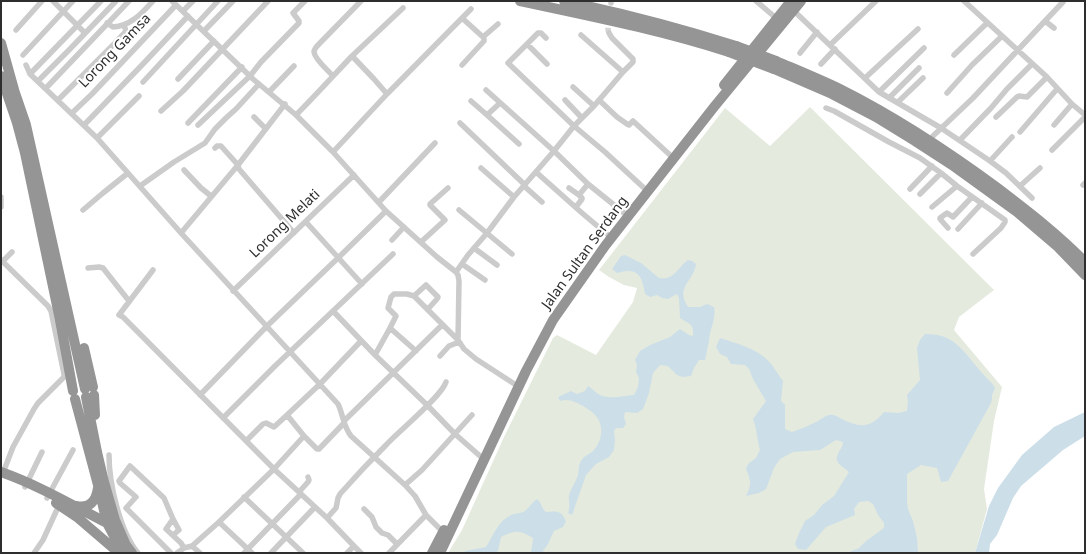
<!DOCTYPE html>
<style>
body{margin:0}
#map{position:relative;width:1086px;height:554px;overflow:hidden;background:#fff;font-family:"Noto Sans",sans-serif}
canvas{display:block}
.frame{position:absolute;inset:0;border:2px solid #2e2e2e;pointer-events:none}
</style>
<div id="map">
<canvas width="1086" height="554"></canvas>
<div class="frame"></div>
</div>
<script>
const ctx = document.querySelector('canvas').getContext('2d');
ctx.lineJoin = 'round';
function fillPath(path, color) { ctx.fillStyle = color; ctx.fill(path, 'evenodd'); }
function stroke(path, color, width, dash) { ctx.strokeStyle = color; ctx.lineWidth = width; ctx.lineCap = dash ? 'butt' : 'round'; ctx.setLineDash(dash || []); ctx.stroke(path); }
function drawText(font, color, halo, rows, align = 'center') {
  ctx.font = font + ' "Noto Sans",sans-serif'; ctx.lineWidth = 4; ctx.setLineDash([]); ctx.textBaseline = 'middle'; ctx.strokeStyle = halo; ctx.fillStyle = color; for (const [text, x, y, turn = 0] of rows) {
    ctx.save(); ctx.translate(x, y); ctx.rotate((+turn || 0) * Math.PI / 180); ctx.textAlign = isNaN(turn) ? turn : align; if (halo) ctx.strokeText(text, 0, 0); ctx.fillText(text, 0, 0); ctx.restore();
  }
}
const green = new Path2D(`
 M810,107L994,290L959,317L954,330L1002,387L994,421L984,489L987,509L975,553H448L462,530L504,437L553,338L557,335L596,355L633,302L637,288L624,285L609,277L599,270L725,108L770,146Z`);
const water = new Path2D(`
 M625,255L641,263L659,278C674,281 677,268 688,260L692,261L696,264C693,283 675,286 688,307H700L707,304L714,307C716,316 712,325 710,333C709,342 707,351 705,360H699L694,368L691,376L683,377L677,375L668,366L660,365L653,373L649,393L643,409L637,413L625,412L624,417L626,424L623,428H616L614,431L615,440L614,450L609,457L596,464L586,475L572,515L568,513C571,505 568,502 569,495C571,488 576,482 578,475C579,471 578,467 580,463C582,457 588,455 593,451C602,442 605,425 595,415C592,411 587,409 583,406C576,402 568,398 560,401L558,397L571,391L577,394L585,391L588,386C592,388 594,391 598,394C608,400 623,396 634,395L638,387L639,378L636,372L637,365L635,360L640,351L650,345L670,337L680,329L689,335L693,336C694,323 689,324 680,318L679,298L677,294L668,299L662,298L657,295L650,297L645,294C642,274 637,267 617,273L612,269L621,256Z
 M925,334C933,334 942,335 949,339C962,346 973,363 983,374C987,379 992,382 995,388L992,395V399L991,403L948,481L941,482L937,468L921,465L907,474V501L908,509L913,521L917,538L918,553H847L859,548L866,541L884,528V523L878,515L873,504L868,501L859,502L854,509L855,515L826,527L806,550L798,549L795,544L799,533L805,521L814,515L822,505L834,496L849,472C844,467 833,463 838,454C840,449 842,449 843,442L836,440L820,450L793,452L780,459L774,468L766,489L759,493L746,496C752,484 751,481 746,469L748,464L756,458L760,450C757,440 757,429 753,419L766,401L753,379L749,369L745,365L731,364L727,357L720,354L716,347L720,338C735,343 752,347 764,357C772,363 777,373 783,381L781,401L785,405V429L792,432C801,429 810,425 818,421C821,419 825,416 829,415C834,414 836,416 840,418C859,428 870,429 884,412L898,413L907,411L908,401L907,395L920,380L917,348L920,340Z
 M1085,412V436L1063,450L1021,486L1013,498L997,535L990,544L989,553H975L989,506L998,488L1022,455L1054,427Z
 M537,499C542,503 541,508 546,512C557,511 561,510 566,521L563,527L554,531L548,544L543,551L544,553H531L533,538C519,530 516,530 501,537L498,551L494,553H464L465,551L486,547C493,536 498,521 511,515C515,513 519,514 523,512C529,509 531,503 537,499Z`);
const streetTunnel = new Path2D(`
 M609,33L608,30L609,18`);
const street = new Path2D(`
 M53,1L85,33
 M172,1L253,79L296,115L333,152L386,211L437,257L456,272L458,275L459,281L458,340L464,349L476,359L516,385
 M756,1L776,18
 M964,1L1047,77L1072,104L1085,115
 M611,3V1
 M793,10L879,92L941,128L990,161L1006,173L1032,198
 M183,11L193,1
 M462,18L483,37L498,24
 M1045,21L1063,2
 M107,23L113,27C131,26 142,13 153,1
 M16,30L42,1
 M204,31L233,1
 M581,35L623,72
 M527,44L538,33H541L546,38
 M830,45L876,1
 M800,53L817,32
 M23,55L73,1
 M954,55L987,23
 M352,56L403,8
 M547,64L527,44L508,63L574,126L605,152L644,188
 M821,64L835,49
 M26,65L30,74L97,138L181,233L338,404C343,414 343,426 351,436L405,485L415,496L426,515L443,532
 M462,65L484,41V39L483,37
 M30,74L101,1
 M333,76C328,70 315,60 314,52C314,49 317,46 319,44L361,1
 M865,78L918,29
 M178,79L214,41
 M38,81L69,50L116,1
 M143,82L218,1
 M573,87L594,106
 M46,88L129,1
 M486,90L554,151L588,184L624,213
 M269,92L294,66
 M879,92L924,48
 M947,93L972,65L1002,36
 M889,98L919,68
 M58,100L114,44L126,31L124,25
 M565,100L582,118
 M599,100L617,117L627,124L629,125L633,121L670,155
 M471,101L487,115L500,103
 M898,102L923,78
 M826,108L834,111L889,142L920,158L941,173L957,186L1005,220V222L1001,228L973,254
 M161,111L183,91L268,1
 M72,113L92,94L176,5
 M296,115C315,96 333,76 352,56L374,79L387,94
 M487,115L519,144
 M254,117L266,129
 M996,117L1017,97L1019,96L1027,97L1047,77
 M188,123L242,67
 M460,123L525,185
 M84,125L142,65L188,16
 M198,125L250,76L261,62L299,23V21L293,13L305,1
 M1054,125L1072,104
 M1020,132L1057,89
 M933,136L973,98L1045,21L1054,28
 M97,138L139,96
 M960,140L991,108L1007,89L1032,64
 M215,148L217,146H221L238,165L239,169L251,183L294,233
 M1052,150L1085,117
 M333,152L387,94L471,9
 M990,161L1012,137
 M481,168L514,197
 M184,170L201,188L211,196
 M536,172L582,213L608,235
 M1083,185L1085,183
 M140,186L174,162L205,143L215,129L226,118L236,109L259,84
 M524,186L542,202
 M1020,186L1040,168
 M569,188L579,195
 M910,189L932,166
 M920,194L941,173
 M1,197V207
 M379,202L435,143
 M576,207L582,199V198L579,195L588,184
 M932,207L957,186
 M83,210L103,193L128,173
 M459,210L512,254
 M306,222L362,284
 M948,228L940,219V218L947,213L953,217L972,197
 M958,229L982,203
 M181,233L238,165L285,104
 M392,240L404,227
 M421,242L445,220L430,205V204L448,188
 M474,248L497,265
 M393,254L333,311L375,355L427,405L455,434L480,456
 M1,260L48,306L51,311L64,374V377L38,403L34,409L13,447L3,473
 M2,262L12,252
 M462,264L485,280
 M88,268L99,267L103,268L129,301
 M153,270L119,315L123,317L274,469L327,518L354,546L347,553
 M456,272L468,255L487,233L514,197L554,151L574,126L594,106L623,72L633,62V59L612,38L609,33
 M233,291L354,175
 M414,296L426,285L438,297L437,299L428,309
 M390,328L416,351
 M375,355L390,328L396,316L388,308L391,297L394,294H407L414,296L458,340
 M440,356L449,346L459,342
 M200,395L267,326L338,258L386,211
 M287,415L320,384L361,341
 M223,418L275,366L333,311
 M344,421L442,325
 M246,441L263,424L266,423L274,427L287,415L304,436L317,449H319L344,423
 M109,455C109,484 120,531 138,553
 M405,485L422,470L472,415
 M25,487L42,452
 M299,492L308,482L309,480L308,477
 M244,497L303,553
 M47,498L73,450
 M364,509L372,517L376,527L382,533L388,535L397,544
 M327,518L336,508L338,498L340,494C355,477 371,460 387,444C399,431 442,396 446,382
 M173,519L166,529L181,543L184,548
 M219,522L252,553
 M192,546L200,553
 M354,546L361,553
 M34,553L43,540L60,503
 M171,553L126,508L136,497L120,483L119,481L130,466L164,498L173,519L179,530L173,535
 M177,553L184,548L192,546L219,522L274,469L304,436
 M244,553L301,494
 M271,553L315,507
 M389,553L426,515`);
const highway = new Path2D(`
 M520,1C590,16 661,30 729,52
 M564,1C622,13 679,28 736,46
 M1,43L15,93L26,125L85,389
 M776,61C797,70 819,79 840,89C896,117 949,152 999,189C1029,212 1059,235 1085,262
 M774,69L832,94L876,117L915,141L952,165L1017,212L1058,247L1085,275
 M1,76L17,123L25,153L60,320L73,391
 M724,85L791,1
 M84,348L93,387
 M94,395L95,415
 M86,397L97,452L104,482L115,520L125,543
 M75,399L98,485L107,523L123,553
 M1,472C38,485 72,505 107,523L109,526
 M56,503L77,517L119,553
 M76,506C90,509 96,501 98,488
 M120,537L132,553
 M432,553L444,530
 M440,553L526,371L553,320L605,246L630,214L714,107L801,1`);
const highwayBridge = new Path2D(`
 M736,46L776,61
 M729,52L774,69`);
const streetNames = [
 ["Lorong Gamsa",115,51,-46],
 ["Lorong Melati",285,224,-44],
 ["Jalan Sultan Serdang",585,253,-54]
];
fillPath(green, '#e5eade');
fillPath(water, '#ccdee8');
stroke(streetTunnel, '#d5d5d5', 5.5, [5.5, 3]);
stroke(street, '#cbcbcb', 5.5);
stroke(highway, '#959595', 10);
stroke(highwayBridge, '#959595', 10);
drawText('14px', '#2e2e2e', '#fff', streetNames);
</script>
